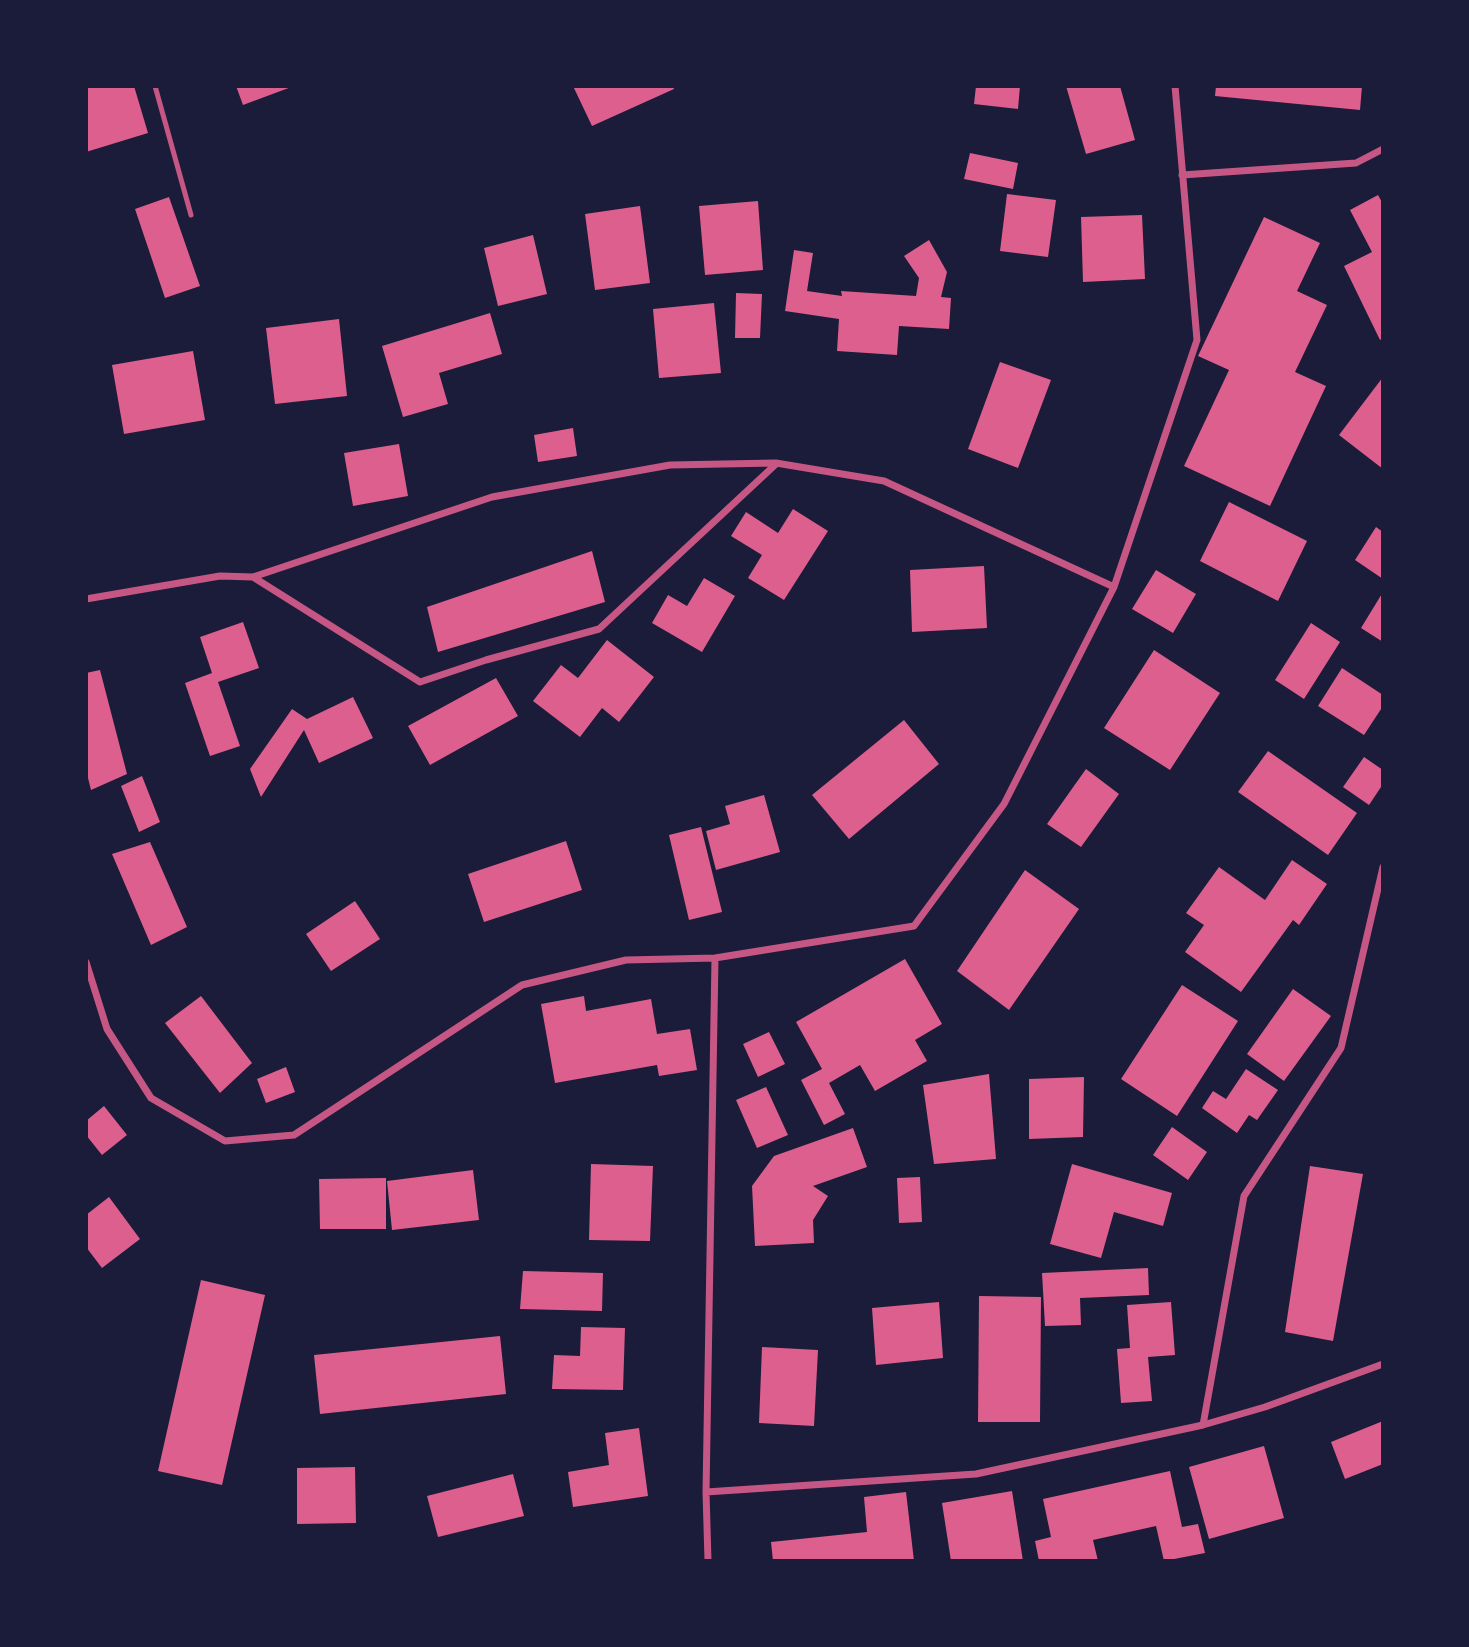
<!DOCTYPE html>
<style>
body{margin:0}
#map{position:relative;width:1469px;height:1647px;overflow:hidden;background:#1b1b3a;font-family:"Asap Condensed",sans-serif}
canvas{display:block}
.frame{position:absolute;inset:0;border:88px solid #1b1b3a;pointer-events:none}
</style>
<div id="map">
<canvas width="1469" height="1647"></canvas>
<div class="frame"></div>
</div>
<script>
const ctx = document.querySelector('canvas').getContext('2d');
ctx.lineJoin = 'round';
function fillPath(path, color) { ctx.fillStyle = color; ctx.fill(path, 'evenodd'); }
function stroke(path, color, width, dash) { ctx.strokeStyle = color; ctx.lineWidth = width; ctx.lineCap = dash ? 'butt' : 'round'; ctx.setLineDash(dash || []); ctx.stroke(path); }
const building = new Path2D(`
 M86,86H134L148,133L86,152Z
 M236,86H294L243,105Z
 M573,86H673L674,89L592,126Z
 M976,86H1020L1018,109L974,104Z
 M1066,86H1120L1135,140L1086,154Z
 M1216,86H1362L1360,110L1215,96Z
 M970,153L1018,163L1013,189L964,179Z
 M1007,194L1056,200L1048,257L1000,251Z
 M1378,195L1383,204V338L1380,340L1344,266L1372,252L1350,210Z
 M169,197L200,286L165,298L135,209Z
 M758,201L763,270L705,275L699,206Z
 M640,206L650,283L595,290L585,214Z
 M1142,215L1145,279L1083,282L1081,217Z
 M1264,217L1320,243L1297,291L1327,305L1295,372L1326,386L1270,506L1184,466L1229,370L1198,356Z
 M533,235L547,294L498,306L484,248Z
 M929,240L947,272L941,297L951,298L949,329L899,326L897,355L837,351L839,319L785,311L794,250L813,253L807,291L842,296L841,291L916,296L919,278L904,256Z
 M736,293L762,294L760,338H735Z
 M714,303L721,373L659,378L653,309Z
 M490,313L502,354L439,373L448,404L403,417L382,346Z
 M339,319L347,396L275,404L266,328Z
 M193,351L205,420L124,434L112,365Z
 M1000,362L1051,380L1018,468L968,449Z
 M1383,377V469L1339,435Z
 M573,428L577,456L538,462L534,435Z
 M399,444L408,496L353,506L344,453Z
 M1229,502L1307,541L1278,601L1200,561Z
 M793,509L828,531L784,600L748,578L762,555L731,536L746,512L778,533Z
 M1376,527L1383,532V579L1355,560Z
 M592,551L605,602L438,652L427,607Z
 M984,566L987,628L912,632L910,570Z
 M1156,570L1196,594L1173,633L1132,609Z
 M704,578L735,596L702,652L652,623L668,595L687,606Z
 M1383,592V642L1361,628Z
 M243,622L259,668L218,682L240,746L210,756L185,683L212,673L200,637Z
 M1311,623L1340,642L1304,699L1275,680Z
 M607,640L654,677L619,722L602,708L580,737L533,701L561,665L578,678Z
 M1154,650L1220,693L1170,770L1104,728Z
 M1342,668L1383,695V706L1364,735L1318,706Z
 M100,670L127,774L91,790L86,770V673Z
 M496,678L518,716L430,765L408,726Z
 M353,697L373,738L319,763L304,730L261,797L250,769L292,709L307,719Z
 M904,720L939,764L849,839L812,795Z
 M1268,751L1357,813L1328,855L1238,792Z
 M1364,757L1383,770V784L1369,805L1343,787Z
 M1086,769L1119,794L1081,847L1047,824Z
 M142,776L160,822L139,832L121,786Z
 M764,795L780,852L716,870L706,831L730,824L725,806Z
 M701,827L722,912L689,920L669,835Z
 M566,841L582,890L484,922L468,874Z
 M150,842L187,927L151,945L112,854Z
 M1292,860L1327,884L1299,925L1293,920L1241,992L1185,952L1204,925L1186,913L1219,867L1265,900Z
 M1025,870L1079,909L1009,1010L957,971Z
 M355,901L380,939L331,971L306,934Z
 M905,959L942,1024L915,1040L927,1061L875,1091L860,1065L829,1083L845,1114L824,1125L801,1080L822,1069L796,1022Z
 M1182,985L1238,1021L1177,1116L1121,1079Z
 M1293,989L1331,1016L1284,1081L1247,1054Z
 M201,996L252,1063L220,1093L165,1023Z
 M584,996L586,1011L651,999L657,1034L690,1029L697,1070L659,1076L657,1065L555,1083L541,1004Z
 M769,1032L785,1064L758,1077L743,1044Z
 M286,1067L295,1092L266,1103L257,1079Z
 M1246,1069L1278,1090L1257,1120L1249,1115L1237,1133L1202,1108L1213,1091L1226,1099Z
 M989,1074L996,1159L934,1164L923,1085Z
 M1084,1077L1083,1137L1029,1139V1079Z
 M766,1087L788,1135L757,1148L736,1100Z
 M104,1106L127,1135L102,1155L86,1135V1121Z
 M1172,1127L1207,1152L1188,1180L1153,1155Z
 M853,1128L867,1167L813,1186L828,1196L813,1220L814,1243L755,1246L752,1186L774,1156Z
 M591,1164L653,1166L650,1241L589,1240Z
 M1072,1164L1172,1193L1163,1226L1114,1212L1101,1258L1050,1244Z
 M1310,1166L1363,1174L1333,1341L1285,1332Z
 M473,1170L479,1220L392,1230L387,1181Z
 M920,1177L922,1222L899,1223L897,1178Z
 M386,1178V1229H320L319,1179Z
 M109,1197L140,1239L102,1268L86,1247V1215Z
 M1148,1268L1149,1295L1080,1298L1081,1325L1045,1326L1042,1273Z
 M523,1271L603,1273L602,1311L520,1309Z
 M201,1280L265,1295L222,1485L158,1471Z
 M979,1296L1041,1297L1040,1422H978Z
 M939,1302L943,1358L876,1365L872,1308Z
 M1171,1302L1175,1355L1148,1357L1152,1401L1121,1403L1117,1349L1130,1348L1127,1305Z
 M581,1327L625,1328L623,1390L552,1389L554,1355L580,1356Z
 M500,1336L506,1394L320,1414L314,1355Z
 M762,1347L818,1350L814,1426L759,1423Z
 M1383,1421V1464L1345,1479L1331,1442Z
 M639,1428L648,1496L573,1507L568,1472L609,1465L605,1433Z
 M1264,1446L1284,1518L1209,1539L1189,1467Z
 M355,1467L356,1523L297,1524V1468Z
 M1170,1471L1182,1527L1198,1524L1205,1553L1164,1561L1156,1526L1093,1540L1098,1561H1039L1035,1541L1051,1537L1043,1499Z
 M513,1474L524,1516L438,1537L427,1496Z
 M1012,1491L1023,1561H951L942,1503Z
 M906,1492L914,1561H773L771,1542L867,1532L864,1497Z`);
const service = new Path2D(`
 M155,86L191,215`);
const minor = new Path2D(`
 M1182,175L1356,163L1383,149
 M253,577L420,682L486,660L599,629L776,464
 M86,599L220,576L253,577L492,497L670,465L776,463L884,481L1114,587
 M715,958L706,1492L976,1474L1203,1425L1244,1196L1341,1048L1383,867
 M86,962L107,1029L151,1098L225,1141L294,1135L522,985L626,960L715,958L914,926L1004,804L1114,587L1197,340L1175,86
 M1203,1425L1265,1407L1383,1364
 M706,1492L708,1561`);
fillPath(building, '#dd5f8e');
stroke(service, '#c65784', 5);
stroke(minor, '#c65784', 7);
</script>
